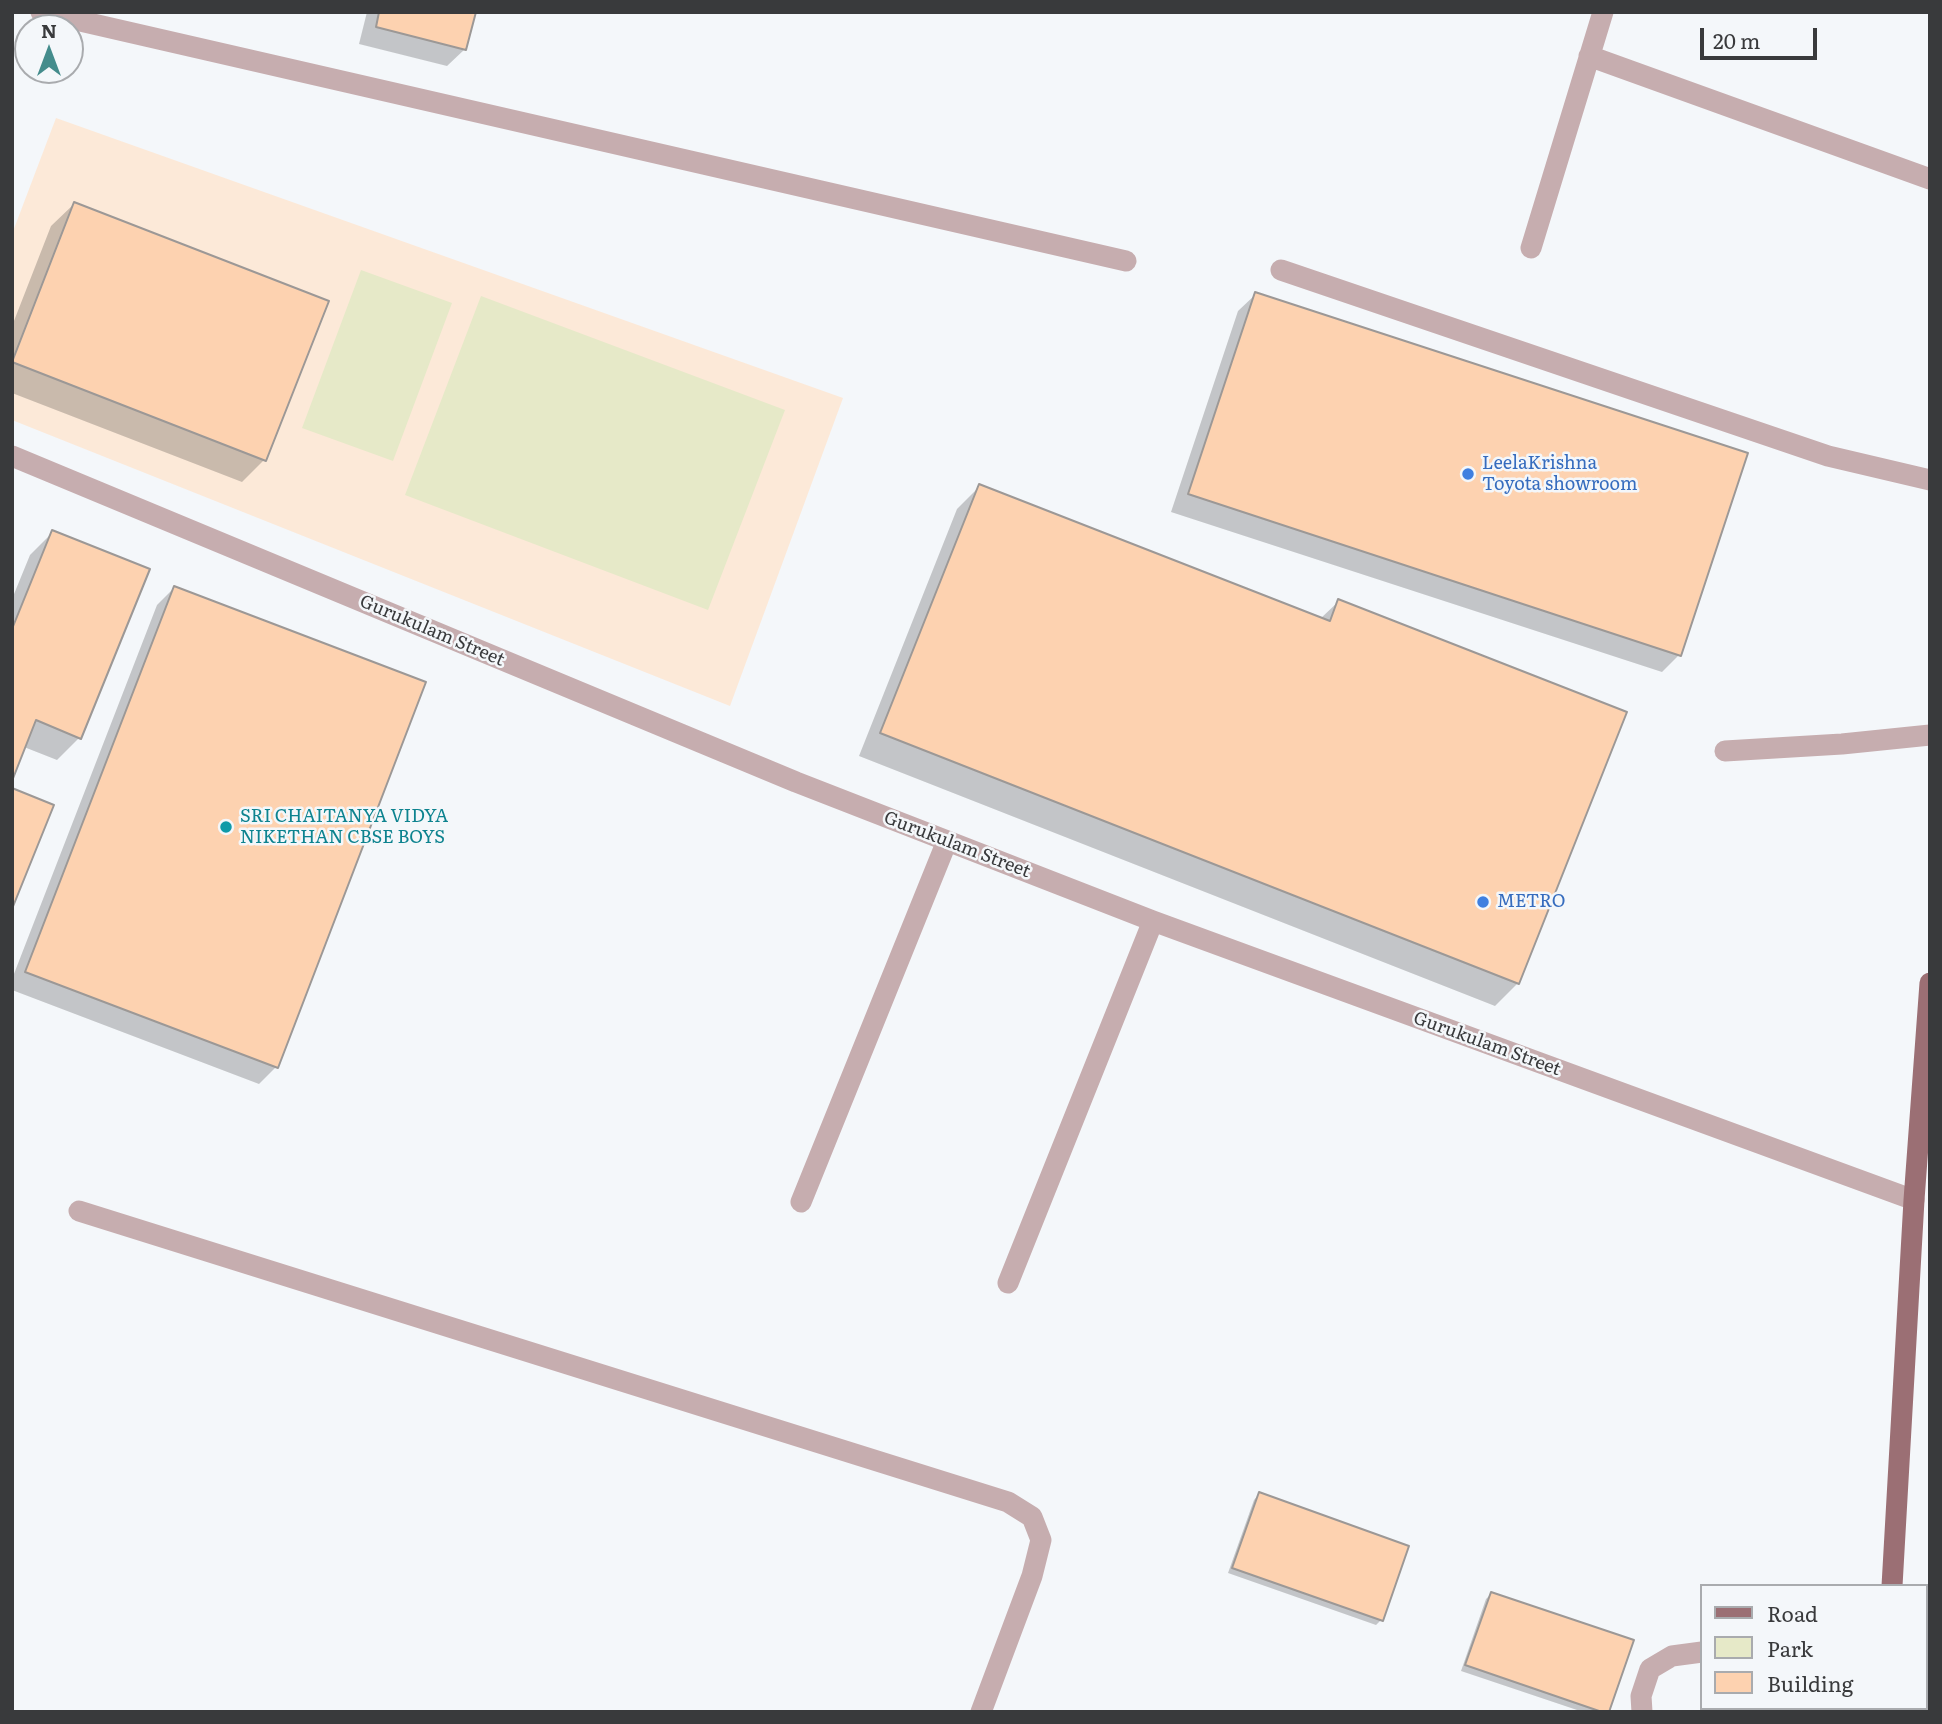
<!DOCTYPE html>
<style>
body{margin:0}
#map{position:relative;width:1942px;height:1724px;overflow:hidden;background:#f4f7fa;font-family:Literata,serif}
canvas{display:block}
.frame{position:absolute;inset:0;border:14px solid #393a3c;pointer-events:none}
.legend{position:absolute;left:1700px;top:1584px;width:228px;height:126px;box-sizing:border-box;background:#f4f7fa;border:2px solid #a9abae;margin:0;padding:9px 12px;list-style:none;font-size:21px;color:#393a3c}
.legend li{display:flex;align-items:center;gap:14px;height:35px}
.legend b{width:35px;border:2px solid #a9abae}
.north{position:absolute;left:14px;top:14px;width:70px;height:70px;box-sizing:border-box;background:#f4f7fa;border:2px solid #a9abae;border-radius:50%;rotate:0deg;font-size:19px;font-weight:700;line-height:28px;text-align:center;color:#393a3c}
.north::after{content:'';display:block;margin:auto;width:24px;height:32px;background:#448c8c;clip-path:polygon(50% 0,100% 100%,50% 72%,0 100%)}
.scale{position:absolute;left:1700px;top:28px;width:117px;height:32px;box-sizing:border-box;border:4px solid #393a3c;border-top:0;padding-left:9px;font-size:21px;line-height:24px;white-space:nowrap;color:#393a3c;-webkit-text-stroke:5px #f4f7fa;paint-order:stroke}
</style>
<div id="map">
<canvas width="1942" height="1724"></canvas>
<div class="frame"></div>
<ul class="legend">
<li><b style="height:9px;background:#9b6f74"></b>Road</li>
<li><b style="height:19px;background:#e6e9c8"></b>Park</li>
<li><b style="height:19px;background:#fdd2b0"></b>Building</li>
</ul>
<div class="north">N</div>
<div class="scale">20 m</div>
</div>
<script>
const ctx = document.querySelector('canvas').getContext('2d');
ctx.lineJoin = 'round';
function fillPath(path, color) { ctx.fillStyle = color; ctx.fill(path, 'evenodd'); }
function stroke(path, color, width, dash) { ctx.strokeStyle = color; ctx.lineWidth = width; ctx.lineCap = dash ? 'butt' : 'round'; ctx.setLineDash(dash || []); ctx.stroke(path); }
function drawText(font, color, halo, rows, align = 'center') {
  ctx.font = font + ' Literata,serif'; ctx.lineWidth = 5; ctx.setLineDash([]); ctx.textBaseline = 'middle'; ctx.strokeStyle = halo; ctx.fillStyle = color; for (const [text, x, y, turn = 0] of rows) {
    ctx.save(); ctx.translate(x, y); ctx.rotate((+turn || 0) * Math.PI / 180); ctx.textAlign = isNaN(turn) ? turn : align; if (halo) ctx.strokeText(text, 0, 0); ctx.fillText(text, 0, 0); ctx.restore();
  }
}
const education = new Path2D(`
 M56,118L843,398L730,706L12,420V234Z`);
const green = new Path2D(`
 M361,270L452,303L393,461L302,428Z
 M481,296L785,410L708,610L405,495Z`);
const shadow = new Path2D(`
 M367,12H474L465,49L447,66L359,44Z
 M74,204L264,460L242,482L12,393V326L51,226Z
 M1256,294L1679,655L1662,672L1171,512L1238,311Z
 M980,486L1320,619L1339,601L1518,983L1495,1006L859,756L957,509Z
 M53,532L79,738L57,760L24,747L12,776V599L30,555Z
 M174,588L276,1067L259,1084L12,990V979L157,605Z
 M1259,1494L1381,1620L1376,1625L1228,1573L1254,1500Z
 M1491,1594L1608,1712H1583L1461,1671L1486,1599Z`);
const building = new Path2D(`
 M379,12H476L466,50L376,27Z
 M74,202L329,301L266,461L12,362Z
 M1255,292L1748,453L1681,656L1188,494Z
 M979,484L1330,621L1338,599L1627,712L1519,984L880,733Z
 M52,530L150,569L81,739L36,720L12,781V629Z
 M174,586L426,682L278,1068L25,972Z
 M12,788L54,805L12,909Z
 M1259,1492L1409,1546L1383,1621L1232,1568Z
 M1491,1592L1634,1640L1609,1712H1602L1465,1665Z`);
const minor = new Path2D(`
 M41,12L1126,261
 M1589,56L1930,179
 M1531,248L1603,12
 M1281,270L1828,456L1930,480
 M12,456L796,782L1153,921L1914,1200
 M1725,751L1842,744L1930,735
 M801,1202L947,841
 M79,1211L1008,1502L1032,1517L1041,1540L1032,1576L981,1712
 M1008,1283L1153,921
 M1642,1712L1641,1696L1650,1669L1672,1656L1702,1652`);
const major = new Path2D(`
 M1892,1586L1914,1200L1930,983
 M1883,1712V1708`);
const markers = [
 [1468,474,7,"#3f7fe0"],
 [226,827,7,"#0f9aa8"],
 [1483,902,7,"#3f7fe0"]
];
const shopNames = [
 ["LeelaKrishna",1482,464],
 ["Toyota showroom",1482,485],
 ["METRO",1497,902]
];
const streetNames = [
 ["Gurukulam Street",432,631,23],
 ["Gurukulam Street",957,845,21],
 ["Gurukulam Street",1487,1044,20]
];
const cultureNames = [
 ["SRI CHAITANYA VIDYA",240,817],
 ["NIKETHAN CBSE BOYS",240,838]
];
fillPath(education, '#fce9d8');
fillPath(green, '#e6e9c8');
fillPath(shadow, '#0003');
fillPath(building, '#fdd2b0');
stroke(building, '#9c9896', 2);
stroke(minor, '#c6adaf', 21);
stroke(major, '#9b6f74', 21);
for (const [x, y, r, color] of markers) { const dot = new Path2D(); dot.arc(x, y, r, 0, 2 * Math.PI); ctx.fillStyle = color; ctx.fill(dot); stroke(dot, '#f4f7fa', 2.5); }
drawText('18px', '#366cbe', '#f4f7fa', shopNames, 'left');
drawText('18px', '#393a3c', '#f4f7fa', streetNames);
drawText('18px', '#0d838f', '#f4f7fa', cultureNames, 'left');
</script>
